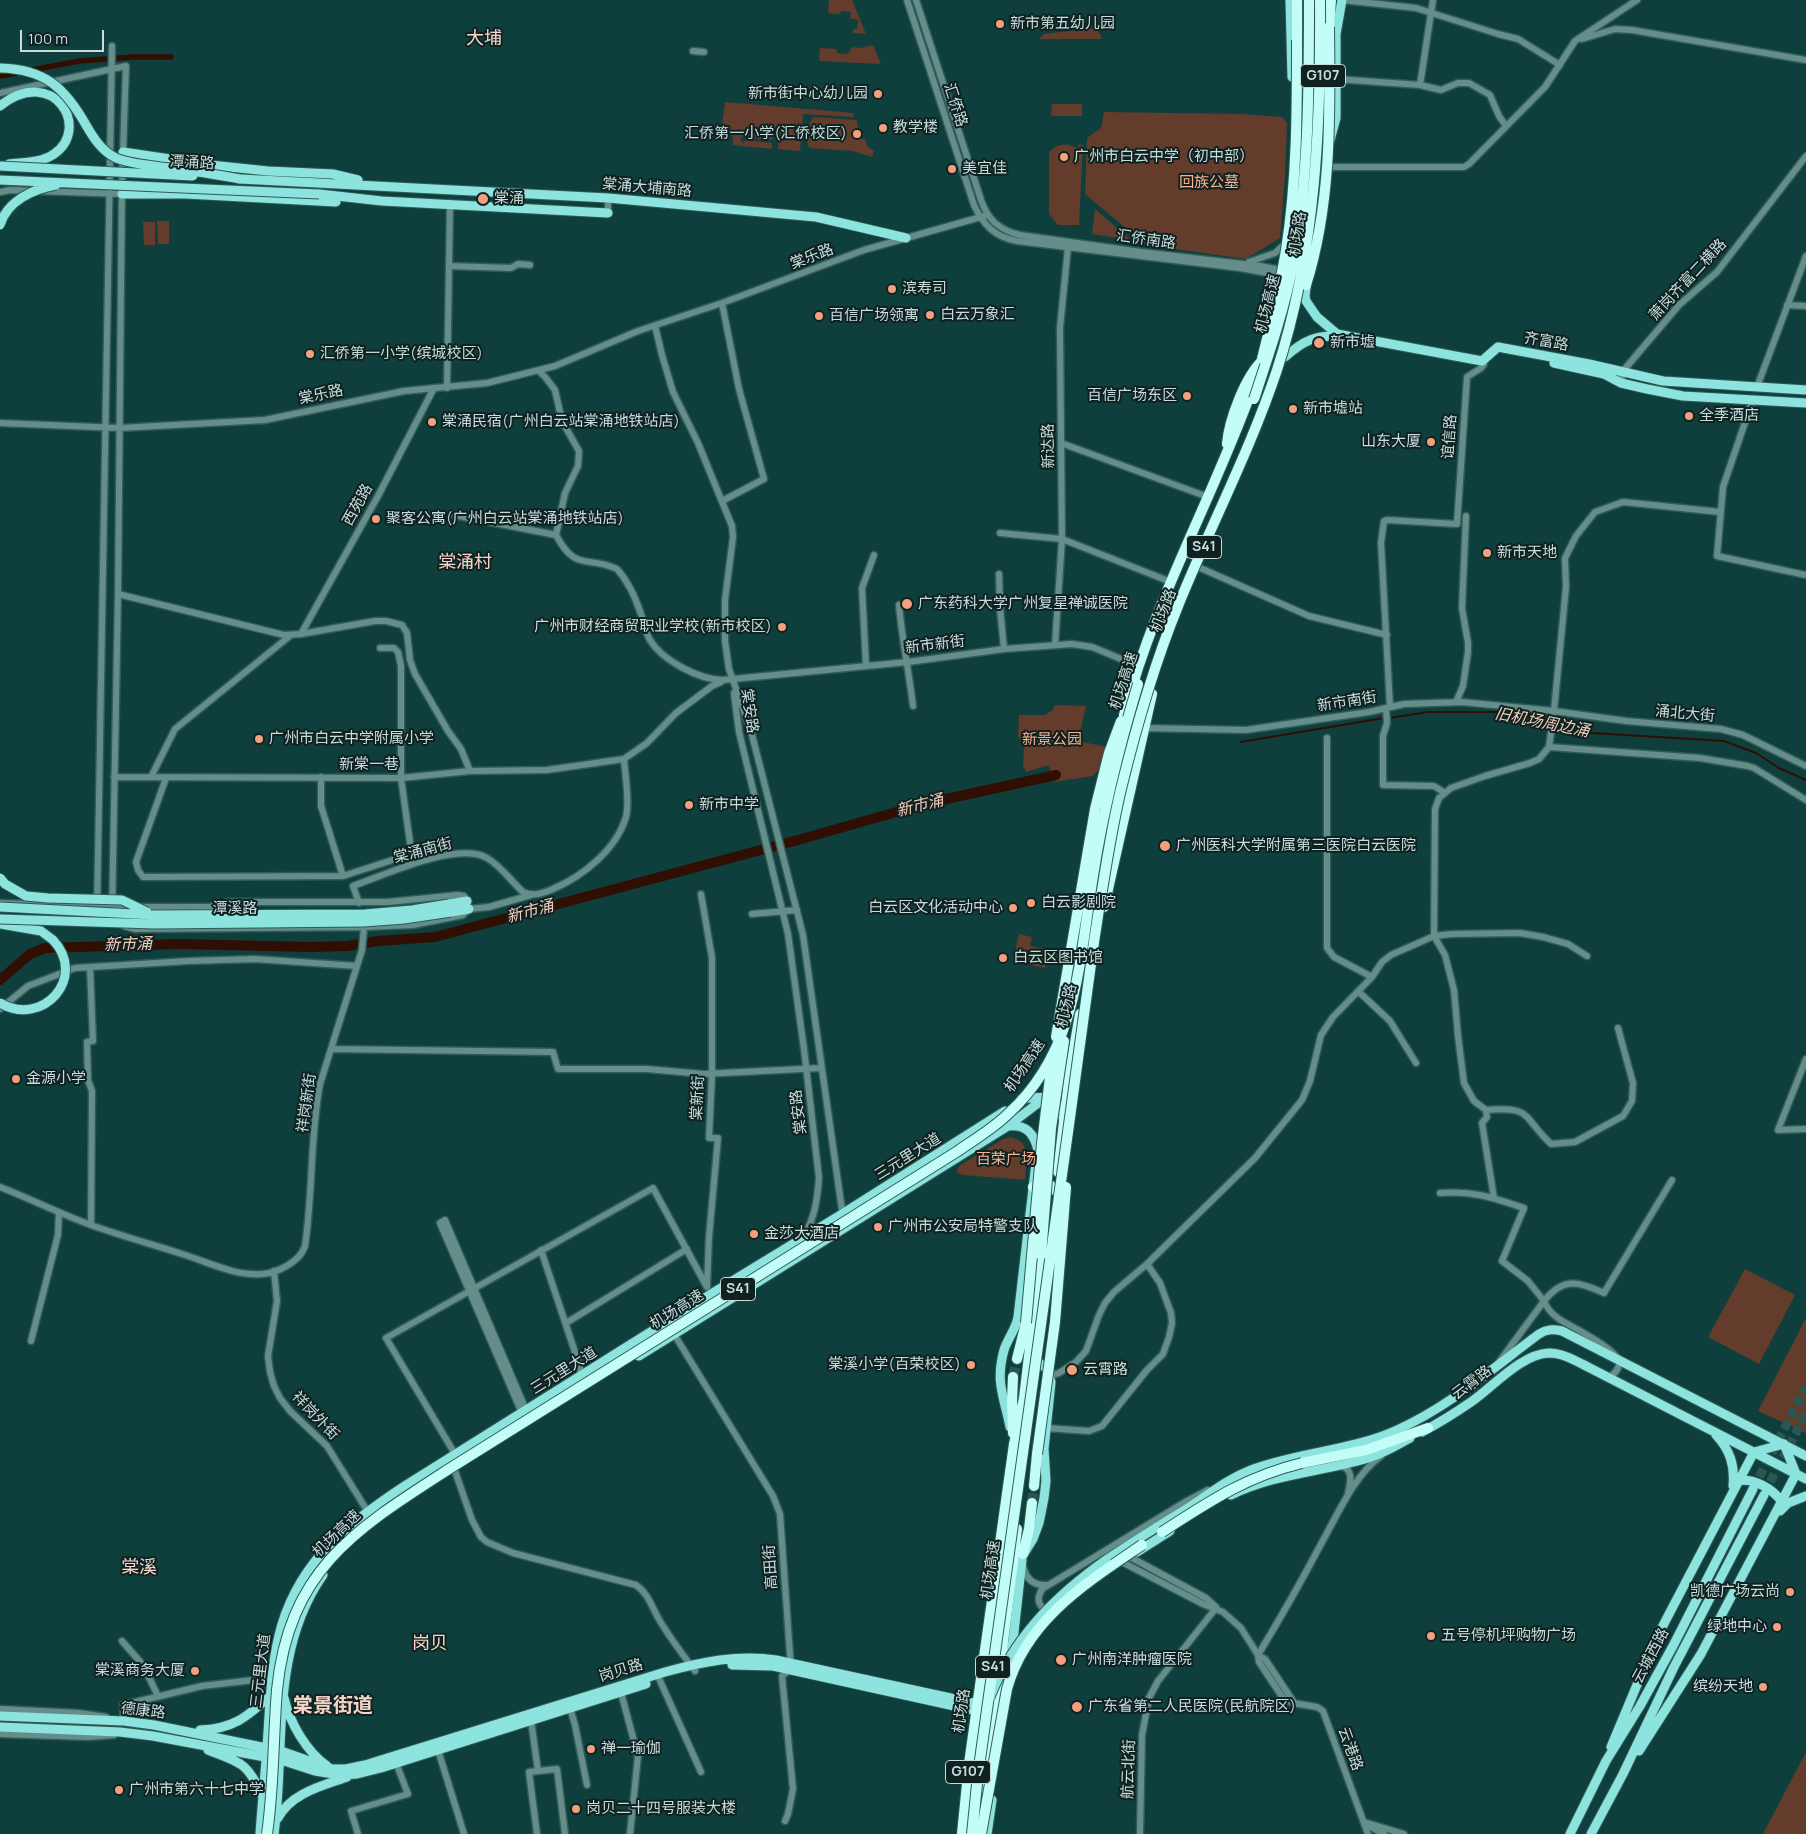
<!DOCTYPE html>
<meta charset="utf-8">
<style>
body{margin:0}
#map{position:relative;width:1806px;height:1834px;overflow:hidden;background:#0f3f3c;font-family:Manrope,sans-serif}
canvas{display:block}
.scale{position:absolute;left:20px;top:30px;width:84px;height:22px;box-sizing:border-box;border:2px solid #c6dddb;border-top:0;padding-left:6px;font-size:15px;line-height:18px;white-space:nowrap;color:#c6dddb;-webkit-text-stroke:4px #0f2221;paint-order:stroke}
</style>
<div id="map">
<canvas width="1806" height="1834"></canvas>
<div class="scale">100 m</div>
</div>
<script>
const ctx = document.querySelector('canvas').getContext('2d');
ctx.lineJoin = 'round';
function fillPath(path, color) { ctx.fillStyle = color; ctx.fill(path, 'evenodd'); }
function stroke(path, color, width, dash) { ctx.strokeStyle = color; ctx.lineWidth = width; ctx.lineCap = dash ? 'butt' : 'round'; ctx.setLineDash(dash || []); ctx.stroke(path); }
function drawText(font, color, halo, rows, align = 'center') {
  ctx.font = font + ' Manrope,"Noto Sans SC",sans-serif'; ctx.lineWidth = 4; ctx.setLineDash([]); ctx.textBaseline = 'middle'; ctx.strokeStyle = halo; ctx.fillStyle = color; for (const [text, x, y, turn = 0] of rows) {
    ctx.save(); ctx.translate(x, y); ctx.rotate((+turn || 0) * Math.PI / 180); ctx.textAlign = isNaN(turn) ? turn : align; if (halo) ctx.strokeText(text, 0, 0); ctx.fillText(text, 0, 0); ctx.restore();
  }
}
const green = new Path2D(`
 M829,0H852L866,34L853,33V29H857L858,20L850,18L851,12L841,11L840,14L828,13Z
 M1097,28L1102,39H1039L1044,34Z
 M873,45L881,64L819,61L820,48L837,49V53L848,54L852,47L861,48Z
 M725,102L853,113L854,117L803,114L800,151L778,149L779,134L773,133L772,140L746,138L744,136L740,139L743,143L747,140L772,143V149L733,145L732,133L721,132Z
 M1052,104H1082V116H1051Z
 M1104,112L1240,114L1282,117L1287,123L1285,176L1280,238L1246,259L1146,245L1085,194L1087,138L1101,128Z
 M813,117L857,120C856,127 862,131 861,139H865L868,147L874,151L872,157L853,151L809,148L805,132Z
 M1079,144L1083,145L1079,225H1058L1049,214V153C1056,143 1069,142 1078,149Z
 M1095,209L1131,240L1092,234Z
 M157,221H169V244H158Z
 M143,222H155V245H144Z
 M1055,705L1086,706L1078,741L1116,749L1093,776L1053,782L1049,765L1026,772L1023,765L1024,746L1018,736L1019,715H1045L1053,710Z
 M1019,934L1032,937L1030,946L1049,950L1045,968L1013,961Z
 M1011,1137C1033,1143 1026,1162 1025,1180L963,1175L958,1173L957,1170L959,1166L1003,1139Z
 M1745,1269L1795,1295L1759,1364L1708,1337Z
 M1806,1318V1433L1758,1411Z
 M1806,1752V1834H1763Z`);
const stream = new Path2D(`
 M1389,718L1428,712H1500L1519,720L1549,725
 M1554,725L1575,732L1724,741L1756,753L1779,768L1806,780
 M1241,742L1384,718`);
const canal = new Path2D(`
 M0,76L79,61L133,57H171`);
const river = new Path2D(`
 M0,980L30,954L45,948L179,944L310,947L347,946L378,941L435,937L798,840L928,803L1056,775`);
const majorTunnel = new Path2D(`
 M1753,1489L1806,1387
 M1764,1494L1806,1413`);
const highwayTunnel = new Path2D(`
 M1013,1377L1017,1359
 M1032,1503L1034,1486`);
const minor = new Path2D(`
 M907,0L974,205C983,225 995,237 1017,241L1240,268L1283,276
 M916,0L981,200C988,220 999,230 1020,235L1141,252L1260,266L1285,271
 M1342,0L1416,8L1498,34L1518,39L1560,65
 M1582,39L1615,29L1632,30L1806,60
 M693,51L704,52
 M1336,79L1420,85L1441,90L1458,83H1469L1490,95L1499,116L1506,126
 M1420,85L1433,0
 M0,93L126,66L122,182L118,594L112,915
 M1324,167H1464L1469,164L1545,87L1575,41L1637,0
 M0,192L10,190L122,194
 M608,213V198
 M1249,262L1275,253L1286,243
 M449,266L511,268L518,264L530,265
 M722,303L739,389L764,479L722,501
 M1787,305L1806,306
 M655,326L662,355L673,392L698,443L732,526L733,537L725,600V641L729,669L751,731L803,935L843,1217
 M539,371L546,378L555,390L562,421L579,451L578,466L565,493L556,535C576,573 588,555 617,569C627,580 636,599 641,614C644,622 645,632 650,640C662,660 699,680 723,680L908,662L1004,649L1072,644L1092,647L1138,666
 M1621,383L1623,371L1679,305L1717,272L1806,156
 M1757,387L1806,256
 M447,388L450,203
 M1753,399L1723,487L1717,556L1806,575
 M0,423L120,428L265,420L404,391L487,383L555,366L638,331L722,303L864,250L988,215
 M1061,443L1208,497
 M454,515L556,535
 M1000,533L1062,539L1171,582
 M1198,567L1309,616L1387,635
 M999,574L1000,608L1004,649
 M118,594L284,635L301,634L375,621H386L402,625L407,633L410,660L415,674L448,731L461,749L470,771
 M899,605C902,639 909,672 913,706
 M301,634L378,496L434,388
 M1055,645L1062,539L1060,328L1068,247
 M380,648H394L398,652L401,666V778L413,864
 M866,666L862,588L874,555
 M734,693L739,732L788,934L804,1049L819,1178C817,1203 815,1215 804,1237
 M1456,702L1463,686L1468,652V643L1462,608L1466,516
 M1390,707L1381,543L1384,521L1387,520L1457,524L1467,377L1481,368L1484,364L1482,361
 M1386,709L1387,723L1383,736V785L1434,786L1445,793
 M1143,728L1246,730L1369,712L1404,704L1462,702L1554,711L1626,721L1721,729L1743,735L1806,766
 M1327,738V948L1334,957L1372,977
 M1549,747L1700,758L1748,766L1754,768L1806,800
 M114,777L401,778L470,771L547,770L624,759L647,743L676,713L712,686L721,682
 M151,777L175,729L291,635
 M321,777V806L343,876
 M166,778L136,862L138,870L143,877L343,876L411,854
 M701,894L712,958V1074L709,1138H718L709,1237L707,1286
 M1,903L112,907H210L228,902H388L458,895L464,896L468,903
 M359,903L353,886C384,875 457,841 487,858C501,866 511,881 523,892C534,897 543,893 553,889C583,876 616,850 626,817C630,801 625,775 624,759
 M469,909L489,907L531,895
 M752,914L797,910
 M97,915L112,46
 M124,926L135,929L364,927L413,925L463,915L469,909
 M90,967L93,1041L87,1042L88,1080L92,1091L91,1225
 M1359,992L1390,1021L1416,1063
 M0,1009L28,986L75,968L188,961L255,959L357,966
 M1618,1028L1633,1083L1632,1101L1623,1116L1575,1142L1551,1144C1522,1117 1533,1106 1486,1110L1474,1101L1464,1083L1458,1036L1454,990L1445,955L1434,936L1435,809L1439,798L1451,788L1485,776L1530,763L1539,759L1549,747L1554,711L1566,587L1565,558L1576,536L1595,512L1623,502L1720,512
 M331,1049L553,1052L558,1069H647L703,1074L821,1068
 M1806,1059L1778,1130L1806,1129
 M1486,1110L1487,1117L1482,1123L1494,1198
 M0,1187C31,1199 60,1214 91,1225C121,1236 152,1244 182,1254C208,1262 234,1276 262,1274C277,1273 300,1262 305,1246C313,1193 310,1137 320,1084L362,950L364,927
 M1440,1193C1472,1190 1494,1198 1524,1208L1502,1261L1528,1281L1544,1301C1563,1277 1578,1281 1604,1293L1672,1180
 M541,1250L580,1367L581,1376
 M274,1271L277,1301L268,1356L270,1372L274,1386L280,1398L290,1411L327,1446L368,1512
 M566,1323L687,1249
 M674,1334L773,1496L780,1514L791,1669L782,1676L793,1789L788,1814L785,1821
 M31,1341L58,1235L59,1212
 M1499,1362L1544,1301C1547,1309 1552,1314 1559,1319C1571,1327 1616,1348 1619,1362C1620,1369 1614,1374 1609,1378
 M1050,1376L1059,1373L1076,1362L1086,1351L1099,1315L1105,1303L1114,1292L1147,1264L1255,1158L1302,1100L1310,1081L1321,1035L1333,1017L1372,977L1382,962L1391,955L1434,936L1452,934L1520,933L1543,937L1568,944L1587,956
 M522,1413L440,1223L445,1220L526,1410
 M1046,1428L1089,1431L1102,1426L1147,1370L1163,1354L1169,1337L1172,1323L1171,1313L1160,1283L1147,1264
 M455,1454L386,1338L653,1188L707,1287
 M1339,1465C1354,1469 1351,1480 1348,1493
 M455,1471L472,1520L481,1537L487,1542L513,1553L636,1585C649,1594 652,1608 660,1621C670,1638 683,1655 695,1671
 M1130,1557L1206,1598L1216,1607
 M1122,1562L1203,1604L1223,1612L1241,1628L1258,1655L1259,1662L1283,1698L1293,1703L1317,1707L1323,1711L1368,1834
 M1023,1566C1026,1579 1034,1586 1047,1585
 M1049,1612C1038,1606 1036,1600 1042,1589L1185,1502L1208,1490
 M122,1641L143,1665L158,1696
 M1258,1655C1280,1619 1301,1582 1321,1544C1337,1516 1354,1475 1381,1456
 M1258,1655L1265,1659L1295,1704
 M657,1674L701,1772
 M620,1689L638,1756L630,1834
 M569,1705L575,1725L587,1785
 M0,1709L79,1713L106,1717
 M531,1720L538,1771
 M120,1721H124L123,1705L202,1686L271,1678
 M0,1734L88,1737L114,1735
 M438,1750L464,1834
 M1364,1822L1404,1834
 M1371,1827L1384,1834
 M358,1834L351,1811L408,1794L396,1763
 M537,1834L529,1772L557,1769L565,1834
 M1140,1834L1142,1735L1149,1698L1158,1681L1216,1608`);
const major = new Path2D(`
 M1290,0L1292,77
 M0,106C53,64 92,128 54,154C41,163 24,162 9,164
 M1330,140L1336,118V34L1342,0
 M123,152L210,165L268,171L333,174L358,180
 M240,179L608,198L816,217L906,238
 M122,194H186L336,202
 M319,194L382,201L608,213
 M1307,280L1305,296L1306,301L1317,317L1337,334L1482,361L1498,347L1589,364L1663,381L1806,390
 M1285,357C1303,341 1316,334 1341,337
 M1554,363L1604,374L1621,383L1647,389L1683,396L1806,403
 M449,904L467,901
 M451,912L469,909
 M0,924L41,931L53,940
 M1021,1099C1041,1097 1059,1092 1063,1118
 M1008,1126C1027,1124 1034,1134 1038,1150
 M753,1285L1008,1126L1054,1091L1070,1071
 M639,1356L742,1292
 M1010,1427C1004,1396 995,1383 1004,1350C1008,1338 1016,1329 1018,1317L1036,1163
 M1422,1432C1439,1423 1455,1413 1471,1402C1493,1387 1521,1354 1549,1353C1563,1353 1576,1361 1588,1367L1806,1479
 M1716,1435C1730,1450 1735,1465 1733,1486
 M1737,1481C1753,1477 1773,1489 1782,1502
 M1231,1495C1274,1474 1320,1472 1365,1459C1381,1455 1396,1446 1410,1438
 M1780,1511L1788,1503L1806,1496
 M1137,1552L1170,1531
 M1106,1560C1131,1543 1157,1527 1183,1511C1206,1497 1225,1480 1251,1470C1299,1452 1351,1451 1397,1430C1450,1406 1493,1368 1539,1334C1547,1329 1553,1329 1562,1331L1806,1456
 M1012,1573L1033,1539L1039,1523L1044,1498L1046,1481L1044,1449L1051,1382L1046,1368L1039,1363
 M732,1665L773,1666L977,1711
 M1000,1694L1013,1641L1022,1560
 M284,1698C290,1723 306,1751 327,1766
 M0,1716L124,1721L154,1725L281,1751L332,1769H346L365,1765L665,1672C701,1662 739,1654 776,1660L978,1704
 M0,1727L120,1732L153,1736L281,1760L315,1771L340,1775L357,1774L381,1768L646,1684
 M200,1730C233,1729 247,1717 270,1696
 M1611,1747L1657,1637L1754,1452L1784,1444
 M208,1750C241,1763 247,1762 262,1795
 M1639,1751L1701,1654L1796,1474L1784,1444
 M278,1818C291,1793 322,1786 347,1777
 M260,1834C262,1805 265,1776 267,1747C273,1664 270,1604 334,1540C355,1520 379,1503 403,1487L711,1294L842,1214L1005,1111
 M274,1834C286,1747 269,1652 323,1575
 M987,1834L992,1800
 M1570,1834L1606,1761L1640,1706L1673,1646L1753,1489
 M1591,1834L1623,1774L1674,1667L1764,1495`);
const highway = new Path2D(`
 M1297,0V40
 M1329,27L1331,0
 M1313,241L1319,191L1321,146
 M1227,444C1229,420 1245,377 1263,360
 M1124,715C1154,600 1214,496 1254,384
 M1099,871L1106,836L1108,813
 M1104,907L1152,694
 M1058,1172L1070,1071L1080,1014
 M1033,1187L1039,1183H1048L1056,1191
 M1017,1359L1026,1323
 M1013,1377L1012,1401L1013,1433
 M1302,1463L1366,1450L1428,1428
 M1034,1486L1037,1454
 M1023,1554L1029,1529L1032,1503
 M980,1815L994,1715L1017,1529
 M962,1834L969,1764L1014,1444L1024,1398L1041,1255`);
const majorBridge = new Path2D(`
 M0,68C45,69 65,88 86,125C94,139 102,151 116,158C127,163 142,164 154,166C183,170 211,173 240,179
 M0,166L193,176
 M0,180L319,194
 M0,225C7,201 33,189 56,185
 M0,878L5,884L26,896L48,898L122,900L147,912
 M0,907L154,915L365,914L412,910L449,904
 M0,919L155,924L364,922L404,919L451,912
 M0,1003C43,1028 88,977 53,940
 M990,1697C1014,1637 1054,1597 1106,1560`);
const highwayBridge = new Path2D(`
 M1306,285C1332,203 1330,113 1329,27
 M1262,359C1271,323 1280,287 1286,250C1297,180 1297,111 1297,40
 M1254,399C1269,354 1284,310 1293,264C1309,177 1309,88 1309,0
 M1056,1037L1095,809L1109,753L1121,721
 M1041,1255L1051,1128L1064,1041
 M1026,1323L1042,1143L1052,1061
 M1037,1454L1055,1322L1066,1187
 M1162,1532C1210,1501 1245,1477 1302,1463
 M267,1834C274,1786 273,1738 277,1690C289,1569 356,1529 449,1469L958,1151C975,1139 994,1128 1009,1113C1078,1050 1079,961 1093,876C1103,811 1119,747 1138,684
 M972,1834L978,1774C1007,1560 1037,1346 1068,1132C1077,1069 1085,1005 1094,942C1102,891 1109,839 1121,789C1136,727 1154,665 1178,606C1210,527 1250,451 1277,370C1316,250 1321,125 1320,0
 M981,1834L1007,1689C1026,1620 1086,1583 1142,1545`);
const markers = [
 [1000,24,5,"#f2a17e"],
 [878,94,5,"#f2a17e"],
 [883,128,5,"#f2a17e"],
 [857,134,5,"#f2a17e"],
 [1064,157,5,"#f2a17e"],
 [952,169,5,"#f2a17e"],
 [483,199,6,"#f2a17e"],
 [892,289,5,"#f2a17e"],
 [930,315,5,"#f2a17e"],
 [819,316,5,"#f2a17e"],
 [1319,343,6,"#f2a17e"],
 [310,354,5,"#f2a17e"],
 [1187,396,5,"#f2a17e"],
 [1293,409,5,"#f2a17e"],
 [1689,416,5,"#f2a17e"],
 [432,422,5,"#f2a17e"],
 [1431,442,5,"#f2a17e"],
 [376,519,5,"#f2a17e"],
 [1487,553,5,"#f2a17e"],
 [907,604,6,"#f2a17e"],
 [782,627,5,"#f2a17e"],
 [259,739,5,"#f2a17e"],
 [689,805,5,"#f2a17e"],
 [1165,846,6,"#f2a17e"],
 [1031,903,5,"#f2a17e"],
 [1013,908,5,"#f2a17e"],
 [1003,958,5,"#f2a17e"],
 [16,1079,5,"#f2a17e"],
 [878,1227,5,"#f2a17e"],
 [754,1234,5,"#f2a17e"],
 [971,1365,5,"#f2a17e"],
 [1072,1370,6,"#f2a17e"],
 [1790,1592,5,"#f2a17e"],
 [1777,1627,5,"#f2a17e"],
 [1431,1636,5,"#f2a17e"],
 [1061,1660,6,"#f2a17e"],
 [195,1671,5,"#f2a17e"],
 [1763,1687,5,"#f2a17e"],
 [1077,1707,6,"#f2a17e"],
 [591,1749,5,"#f2a17e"],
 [119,1790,5,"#f2a17e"],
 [576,1809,5,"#f2a17e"]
];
const shields = [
 [1323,76,45],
 [1204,547,35],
 [738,1289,35],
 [993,1667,35],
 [968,1772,45]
];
const shieldNames = [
 ["G107",1323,76],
 ["S41",1204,547],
 ["S41",738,1289],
 ["S41",993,1667],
 ["G107",968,1772]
];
const poiNames = [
 ["新市第五幼儿园",1010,24],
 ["新市街中心幼儿园",868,94,"right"],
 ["教学楼",893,128],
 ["汇侨第一小学(汇侨校区)",847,134,"right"],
 ["广州市白云中学（初中部）",1074,157],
 ["美宜佳",962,169],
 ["棠涌",494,199],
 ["滨寿司",902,289],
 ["白云万象汇",940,315],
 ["百信广场领寓",829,316],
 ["新市墟",1330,343],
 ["汇侨第一小学(缤城校区)",320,354],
 ["百信广场东区",1177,396,"right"],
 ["新市墟站",1303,409],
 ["全季酒店",1699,416],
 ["棠涌民宿(广州白云站棠涌地铁站店)",442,422],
 ["山东大厦",1421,442,"right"],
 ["聚客公寓(广州白云站棠涌地铁站店)",386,519],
 ["新市天地",1497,553],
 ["广东药科大学广州复星禅诚医院",918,604],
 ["广州市财经商贸职业学校(新市校区)",772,627,"right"],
 ["广州市白云中学附属小学",269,739],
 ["新市中学",699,805],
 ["广州医科大学附属第三医院白云医院",1176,846],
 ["白云影剧院",1041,903],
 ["白云区文化活动中心",1003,908,"right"],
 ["白云区图书馆",1013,958],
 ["金源小学",26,1079],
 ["广州市公安局特警支队",888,1227],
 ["金莎大酒店",764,1234],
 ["棠溪小学(百荣校区)",961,1365,"right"],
 ["云霄路",1083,1370],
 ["凯德广场云尚",1780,1592,"right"],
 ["绿地中心",1767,1627,"right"],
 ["五号停机坪购物广场",1441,1636],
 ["广州南洋肿瘤医院",1072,1660],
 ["棠溪商务大厦",185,1671,"right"],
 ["缤纷天地",1753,1687,"right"],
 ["广东省第二人民医院(民航院区)",1088,1707],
 ["禅一瑜伽",601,1749],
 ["广州市第六十七中学",129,1790],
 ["岗贝二十四号服装大楼",586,1809]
];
const streetNames = [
 ["汇侨路",955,105,72],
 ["潭涌路",192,163,3],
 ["棠涌大埔南路",647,188,5],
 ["机场路",1298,234,-81],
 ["汇侨南路",1146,240,8],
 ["棠乐路",812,257,-21],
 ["萧岗齐富二横路",1688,280,-47],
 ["机场高速",1268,304,-76],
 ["齐富路",1546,342,10],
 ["棠乐路",321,395,-12],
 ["谊信路",1450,437,-86],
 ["新达路",1049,446,-91],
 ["西苑路",358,505,-61],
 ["机场路",1164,611,-69],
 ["新市新街",935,645,-7],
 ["机场高速",1124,681,-72],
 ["新市南街",1347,702,-9],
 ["棠安路",749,711,82],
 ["涌北大街",1685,714,5],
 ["新棠一巷",369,765],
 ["棠涌南街",423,851,-15],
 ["潭溪路",235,909],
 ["机场路",1067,1006,-77],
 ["机场高速",1025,1066,-56],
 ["棠新街",698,1098,-87],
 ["祥岗新街",307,1103,-82],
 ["棠安路",799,1112,-97],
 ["三元里大道",908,1157,-32],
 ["机场高速",677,1310,-32],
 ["三元里大道",564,1371,-32],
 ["云霄路",1472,1383,-37],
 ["祥岗外街",315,1416,46],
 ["机场高速",337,1534,-44],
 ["高田街",771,1567,-94],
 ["机场高速",991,1570,-82],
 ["云城西路",1651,1656,-62],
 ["三元里大道",261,1671,-83],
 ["岗贝路",621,1671,-17],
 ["德康路",143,1711,7],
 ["机场路",962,1711,-82],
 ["云港路",1350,1749,70],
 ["航云北街",1129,1769,-88]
];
const parkNames = [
 ["回族公墓",1209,183],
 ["新景公园",1052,740],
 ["百荣广场",1006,1160]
];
const waterNames = [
 ["旧机场周边涌",1542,723,11],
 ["新市涌",920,806,-14],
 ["新市涌",530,912,-15],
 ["新市涌",128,945,-2]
];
const quarterNames = [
 ["大埔",484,39],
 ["棠涌村",465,563],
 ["棠溪",139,1568],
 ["岗贝",430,1644]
];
const districtNames = [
 ["棠景街道",333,1706]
];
fillPath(green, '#633c2b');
stroke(stream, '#300f02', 2);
stroke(canal, '#300f02', 5.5);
stroke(river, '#300f02', 10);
stroke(majorTunnel, '#2a5754', 9, [9, 4.5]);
stroke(highwayTunnel, '#2a5754', 10, [10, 5]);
stroke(minor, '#305b59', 9);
stroke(major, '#305b59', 11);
stroke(highway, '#305b59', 12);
stroke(minor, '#658d8a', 6);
stroke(major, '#8de3dd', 9);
stroke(highway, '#c2fdf8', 10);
stroke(majorBridge, '#305b59', 11, []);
stroke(highwayBridge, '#305b59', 12, []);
stroke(majorBridge, '#8de3dd', 9);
stroke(highwayBridge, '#c2fdf8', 10);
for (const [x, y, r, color] of markers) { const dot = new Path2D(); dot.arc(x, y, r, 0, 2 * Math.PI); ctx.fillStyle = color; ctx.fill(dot); stroke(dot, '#0f2221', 2); }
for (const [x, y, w] of shields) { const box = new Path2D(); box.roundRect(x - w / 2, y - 11.5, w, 23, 4); ctx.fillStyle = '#0f2221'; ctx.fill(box); stroke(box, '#c6dddb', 1); }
drawText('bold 14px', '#c6dddb', null, shieldNames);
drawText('15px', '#c6dddb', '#0f2221', poiNames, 'left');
drawText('15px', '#c6dddb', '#0f2221', streetNames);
drawText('15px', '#fcae8d', '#0f2221', parkNames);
drawText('italic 16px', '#f4ccbb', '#0f2221', waterNames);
drawText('18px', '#f5d5c8', '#0f2221', quarterNames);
drawText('bold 20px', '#f5d5c8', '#0f2221', districtNames);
</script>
